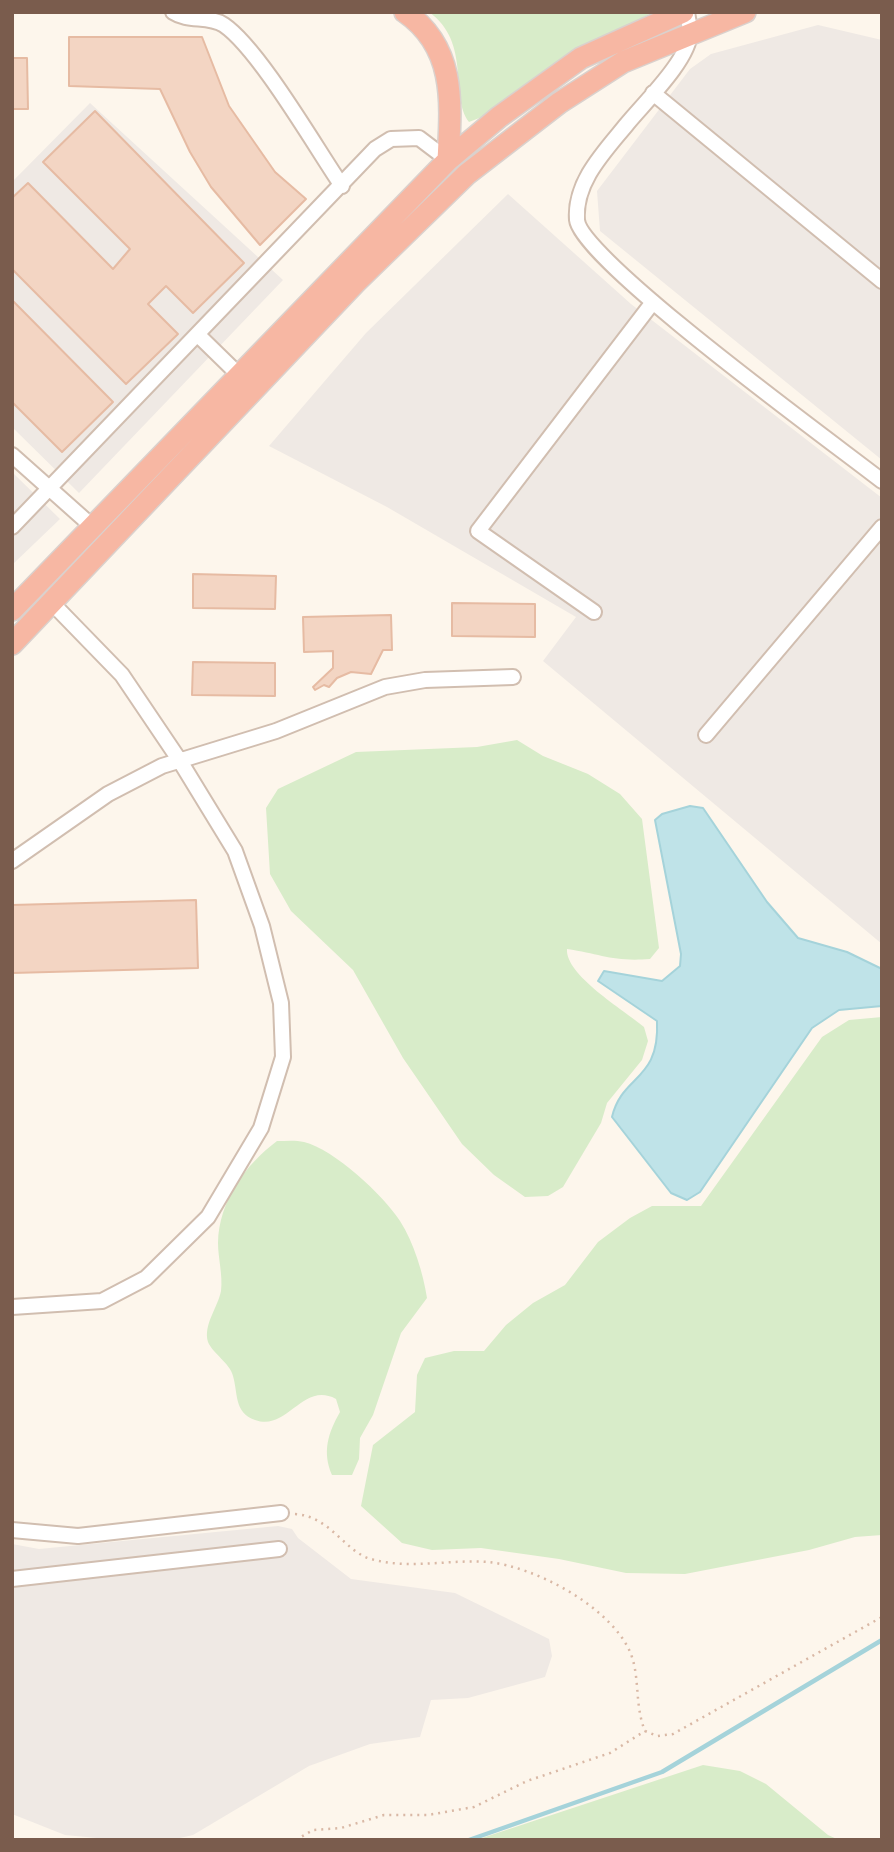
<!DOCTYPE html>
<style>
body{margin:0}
#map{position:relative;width:894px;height:1852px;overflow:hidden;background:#fdf6ec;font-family:"Open Sans",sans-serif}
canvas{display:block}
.frame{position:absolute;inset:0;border:14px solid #7a5c4d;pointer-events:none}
</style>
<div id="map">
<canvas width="894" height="1852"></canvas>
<div class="frame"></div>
</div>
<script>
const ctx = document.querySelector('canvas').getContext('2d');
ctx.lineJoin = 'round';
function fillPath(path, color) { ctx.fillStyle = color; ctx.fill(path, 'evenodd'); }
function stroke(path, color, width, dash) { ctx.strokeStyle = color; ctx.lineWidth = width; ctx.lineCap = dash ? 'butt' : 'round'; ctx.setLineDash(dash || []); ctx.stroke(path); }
const industrial = new Path2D(`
 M818,25L882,40V460L600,231L597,191L690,69L711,54Z
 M90,103L283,280L79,493L12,427V182Z
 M508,194L631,304L882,498V944L543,661L576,617L387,507L269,446L366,333Z
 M12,472L60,519L12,565Z
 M278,1526L292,1529L298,1538L351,1579L455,1593L549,1639L552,1656L545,1677L468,1698L431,1700L420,1737L370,1744L309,1766L193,1835L171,1840H118L65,1835L12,1814V1544L39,1549Z`);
const green = new Path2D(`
 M429,12H653L580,51L487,115L469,122C449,96 472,43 429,12Z
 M517,740L543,756L588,774L620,794L642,819L659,948L650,959C613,962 601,954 567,949C565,975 624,1010 644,1027L648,1041L642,1060L607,1103L601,1123L563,1187L548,1196L525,1197L494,1175L462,1144L403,1058L353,970L291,911L270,874L266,808L278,789L356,752L477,747Z
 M882,1017V1535L855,1537L809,1550L685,1574L626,1573L559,1559L481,1548L432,1550L402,1543L361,1506L373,1445L415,1412L417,1375L425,1358L454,1351H484L506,1325L533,1303L565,1285L598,1242L630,1218L652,1206H701L822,1037L849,1020Z
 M277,1141C286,1141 296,1140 304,1142C334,1149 384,1196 400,1221C414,1243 423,1273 427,1298L401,1333L373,1415L360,1438L359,1459L352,1475H332C322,1452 328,1433 340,1412L336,1399C302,1381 288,1432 255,1420C234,1413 238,1393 233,1376C230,1363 213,1354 208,1342C203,1325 218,1307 221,1291C223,1275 218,1258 218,1243C219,1201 245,1165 277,1141Z
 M703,1765L740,1771L766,1784L828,1835L839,1840H476Z`);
const water = new Path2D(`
 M690,806L703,808L767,902L798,938L847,952L882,969V1006L839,1010L812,1028L700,1192L687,1200L671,1193L612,1117C622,1074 660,1082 657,1021L598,981L604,971L662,981L680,966L681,954L655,820L662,814Z`);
const stream = new Path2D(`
 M469,1840L662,1772L882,1640`);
const building = new Path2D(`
 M69,37H202L229,106L275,172L306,199L260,245L211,187L190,152L160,89L69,86Z
 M12,58H27L28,109H12Z
 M95,111L244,263L193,313L166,286L148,304L178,334L126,384L12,269V198L28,183L113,269L130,249L43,162Z
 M12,300L113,402L62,452L12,402Z
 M193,574L276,576L275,609L193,608Z
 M452,603L535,604V637L452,636Z
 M391,615L392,650H383L371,674L351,672L337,678L329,687L324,685L315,690L313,687L333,668V651L304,652L303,617Z
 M193,662L275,663V696L192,695Z
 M196,900L198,968L12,973V905Z`);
const path = new Path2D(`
 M295,1514C330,1516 345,1552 371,1559C409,1570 449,1559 488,1562C535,1567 602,1603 626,1644C642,1670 633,1702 645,1731L657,1736L673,1734L882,1617
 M296,1840L313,1830L341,1828L384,1815H428L474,1807L527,1781L610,1753L645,1731`);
const minor = new Path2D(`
 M173,12C188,22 209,15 224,25C259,49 316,148 342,186
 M687,12C688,19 690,27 690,33C689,60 644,103 627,124C605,151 574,182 577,220C581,260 836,445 882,481
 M653,93L882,281
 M198,335L240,376
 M12,455L94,528
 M12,527L375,149L391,139L419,138L448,160
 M594,612L478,531L653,302
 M706,735L882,527
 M12,861L108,794L162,766L276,731L385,687L425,680L513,677
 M12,1307L102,1301L146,1278L208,1217L261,1128L283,1057L281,1003L262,926L235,851L180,761L122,675L53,604
 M12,1530L78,1536L281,1513
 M12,1579L279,1549`);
const highway = new Path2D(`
 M405,12C457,48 451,105 448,160
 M12,610L448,160L499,117L581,58L683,12
 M12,644L355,283L467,174L559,103L623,62L745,12`);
fillPath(industrial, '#efe9e4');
fillPath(green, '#d8ecc9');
fillPath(water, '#bfe3e8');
stroke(water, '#a5d3da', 2);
stroke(stream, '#a5d3da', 4.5);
fillPath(building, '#f3d5c3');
stroke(building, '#e6bba3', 2);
stroke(minor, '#d1beb0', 18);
stroke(highway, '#dad1cd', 24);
stroke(path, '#d9b8a5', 2.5, [2, 5]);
stroke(minor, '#fff', 14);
stroke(highway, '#f7b7a3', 21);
</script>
